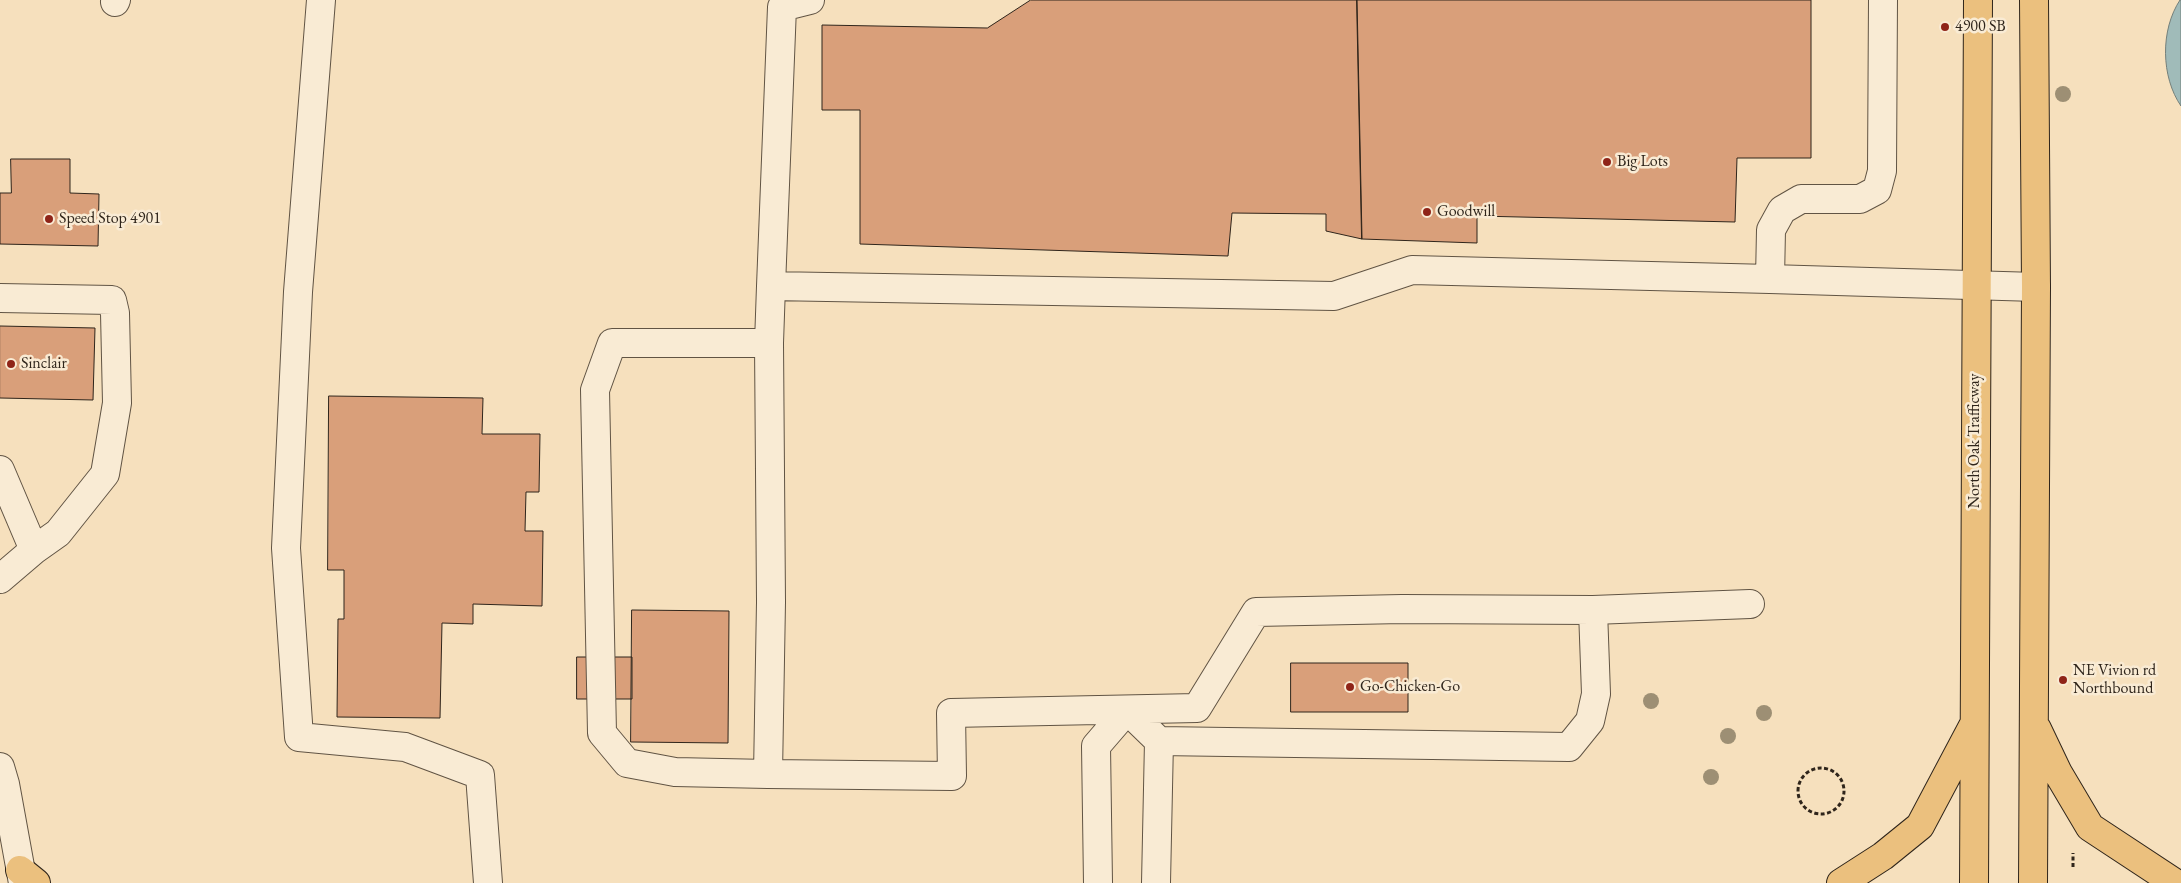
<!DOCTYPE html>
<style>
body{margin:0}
canvas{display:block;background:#f6e0bd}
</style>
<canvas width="2181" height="883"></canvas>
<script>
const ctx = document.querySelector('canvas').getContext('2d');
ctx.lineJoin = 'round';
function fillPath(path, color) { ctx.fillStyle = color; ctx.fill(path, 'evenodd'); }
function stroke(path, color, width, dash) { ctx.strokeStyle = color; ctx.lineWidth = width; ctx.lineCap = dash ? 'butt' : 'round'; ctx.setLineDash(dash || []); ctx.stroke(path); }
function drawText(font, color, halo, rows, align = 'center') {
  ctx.font = font + ' "EB Garamond",serif'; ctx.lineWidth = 5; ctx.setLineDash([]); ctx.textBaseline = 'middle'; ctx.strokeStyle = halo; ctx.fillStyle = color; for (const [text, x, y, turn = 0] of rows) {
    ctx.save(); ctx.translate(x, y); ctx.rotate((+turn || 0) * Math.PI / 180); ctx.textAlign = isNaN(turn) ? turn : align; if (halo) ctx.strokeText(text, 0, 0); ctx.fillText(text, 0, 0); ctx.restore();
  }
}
const water = new Path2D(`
 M2180,0H2181V106C2161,77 2160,30 2180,0Z`);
const building = new Path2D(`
 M1031,0H1357L1362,239L1326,231V214L1232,213L1228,256L860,244V110H822V25L987,28Z
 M1357,0H1811V158H1737L1735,222L1477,216V243L1362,239Z
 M11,159H70V193L99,194L98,246L0,244V193H11Z
 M0,326L95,328L93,400L0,398Z
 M329,396L483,398L482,434H540L539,492H526L525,531H543L542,606L473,604V624L442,623L440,718L337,717L338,619H344V570H328Z
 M632,610L729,611L728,743L631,742Z
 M577,657H632V699H577Z
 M1291,663H1408V712H1291Z`);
const path = new Path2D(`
 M1798 791a23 23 0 1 1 46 0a23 23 0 1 1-46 0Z
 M2073,867V853`);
const minor = new Path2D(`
 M321,0L298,292L286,548L299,737L405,747L480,775L488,883
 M1883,0L1882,171L1877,190L1860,199H1801L1782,210L1771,230L1770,279L2036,287
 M115,2L116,0
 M771,286L782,7L810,0
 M0,298L112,300L115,313L117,403L105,474L58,533L34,550
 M769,343L771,602L768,774L952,776L951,713L1197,708L1256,612L1402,609L1593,610L1750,604
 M0,470L34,550L0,579
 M1159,741L1569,747L1590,721L1596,694L1593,610
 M0,767L5,784L23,883
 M768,774L675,772L627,763L602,733L595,390L612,343H769L771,286L1334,296L1412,270L1770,279
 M1098,883L1096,746L1127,710L1159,741L1156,883`);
const major = new Path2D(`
 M2037,729L2058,773L2090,827L2175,883
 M20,870L36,883
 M1841,883L1883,856L1920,826L1973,726
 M1974,883L1978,0
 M2033,883L2036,287L2034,0`);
const trees = [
 [2063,94],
 [1651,701],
 [1764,713],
 [1728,736],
 [1711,777]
];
const markers = [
 [1945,27,5,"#8f2418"],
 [1607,162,5,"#8f2418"],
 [1427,212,5,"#8f2418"],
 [49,219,5,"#8f2418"],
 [11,364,5,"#8f2418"],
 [2063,680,5,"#8f2418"],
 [1350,687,5,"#8f2418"]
];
const poiNames = [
 ["4900 SB",1955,27],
 ["Big Lots",1617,162],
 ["Goodwill",1437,212],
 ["Speed Stop 4901",59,219],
 ["Sinclair",21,364],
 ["NE Vivion rd",2073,671],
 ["Northbound",2073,689],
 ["Go-Chicken-Go",1360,687]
];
const streetNames = [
 ["North Oak Trafficway",1975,441,-90]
];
fillPath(water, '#a0bbb9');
stroke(water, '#737f7a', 1);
fillPath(building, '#d99f7a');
stroke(building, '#2f251b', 1);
stroke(minor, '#615444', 30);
stroke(major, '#2f251b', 30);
stroke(path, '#2f251b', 3, [4, 2.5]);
stroke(minor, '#f9ebd4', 28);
stroke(major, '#ebc07e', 28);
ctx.fillStyle = '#9d8f74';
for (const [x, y] of trees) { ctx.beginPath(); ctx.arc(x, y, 8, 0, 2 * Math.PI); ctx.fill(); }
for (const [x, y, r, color] of markers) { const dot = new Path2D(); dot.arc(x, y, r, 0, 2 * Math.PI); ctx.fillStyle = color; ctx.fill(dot); stroke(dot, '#f9ebd4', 2); }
drawText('16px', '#2f251b', '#f9ebd4', poiNames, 'left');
drawText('16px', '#2f251b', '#f9ebd4', streetNames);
</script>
